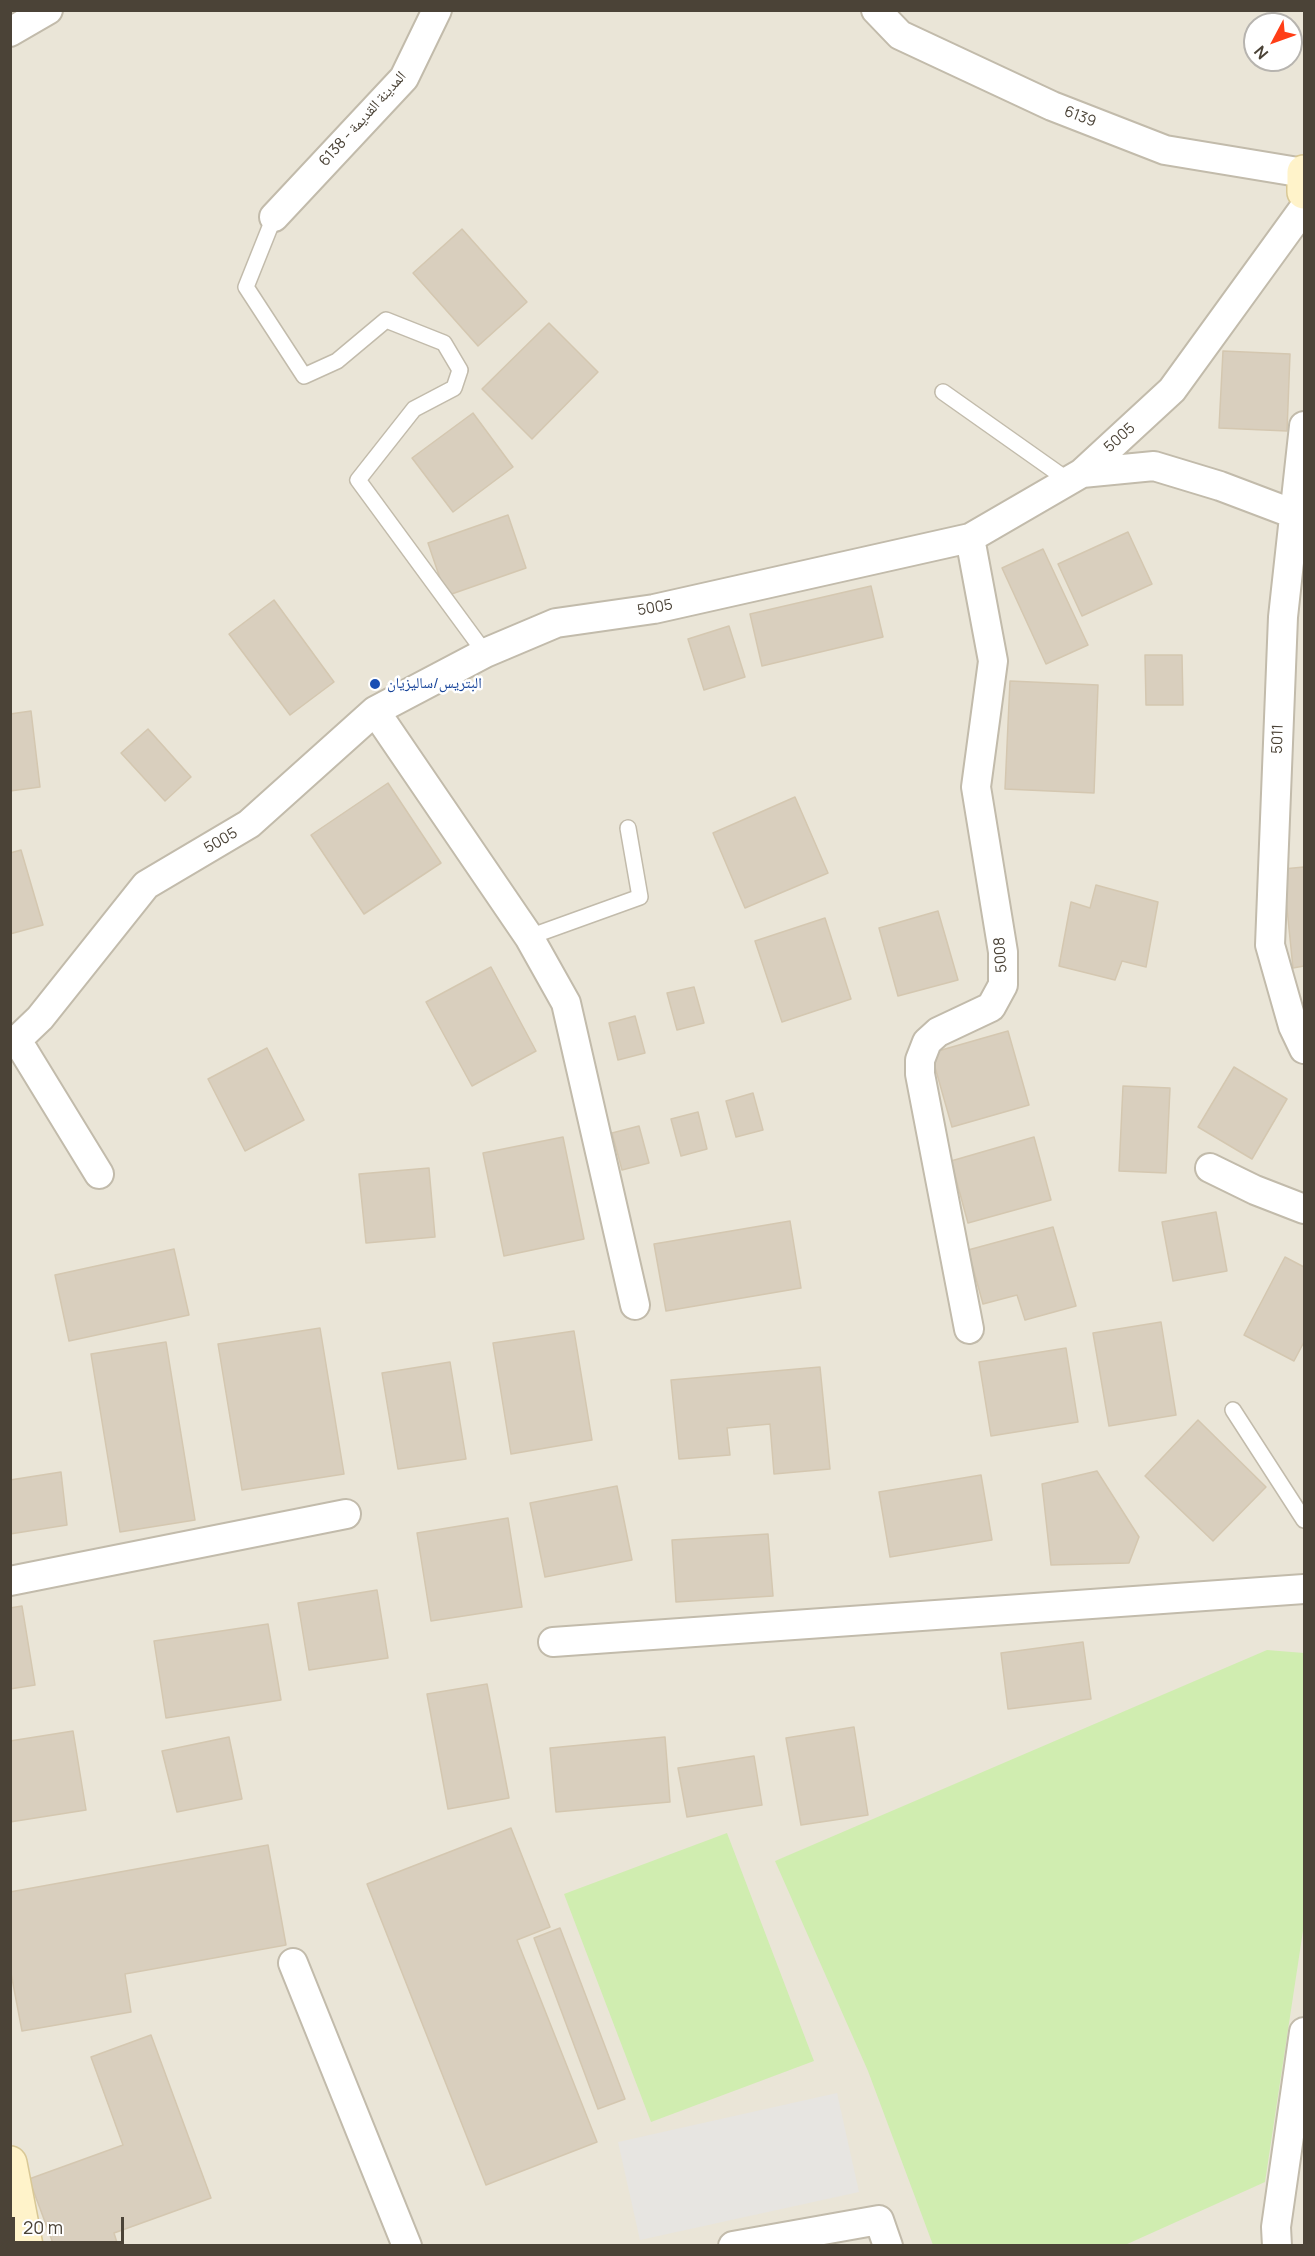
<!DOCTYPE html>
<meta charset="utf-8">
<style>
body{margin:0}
#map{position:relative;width:1315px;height:2256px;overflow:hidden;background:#f6f2ea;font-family:Manrope,sans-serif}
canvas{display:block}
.frame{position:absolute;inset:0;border:12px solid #4b4337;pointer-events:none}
.north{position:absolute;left:1243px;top:12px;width:60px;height:60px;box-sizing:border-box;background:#fff;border:2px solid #b7b4af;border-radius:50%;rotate:229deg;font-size:16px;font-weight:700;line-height:24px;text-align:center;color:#4b4337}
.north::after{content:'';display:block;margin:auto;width:21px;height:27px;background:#ff3e17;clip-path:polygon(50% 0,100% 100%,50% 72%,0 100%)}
.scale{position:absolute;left:12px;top:2217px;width:112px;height:27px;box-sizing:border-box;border:3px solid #4b4337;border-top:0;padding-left:8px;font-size:18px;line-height:21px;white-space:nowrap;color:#4b4337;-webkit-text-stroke:4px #fff;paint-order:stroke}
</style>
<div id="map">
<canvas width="1315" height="2256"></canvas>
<div class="frame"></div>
<div class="north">N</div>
<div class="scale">20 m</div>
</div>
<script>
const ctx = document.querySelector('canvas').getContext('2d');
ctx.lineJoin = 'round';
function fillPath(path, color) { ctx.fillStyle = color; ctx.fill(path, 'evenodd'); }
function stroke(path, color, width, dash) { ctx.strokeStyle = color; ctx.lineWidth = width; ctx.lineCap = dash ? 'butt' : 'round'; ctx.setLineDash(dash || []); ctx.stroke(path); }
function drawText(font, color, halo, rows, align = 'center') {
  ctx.font = font + ' Manrope,"Noto Naskh Arabic",sans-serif'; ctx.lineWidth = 5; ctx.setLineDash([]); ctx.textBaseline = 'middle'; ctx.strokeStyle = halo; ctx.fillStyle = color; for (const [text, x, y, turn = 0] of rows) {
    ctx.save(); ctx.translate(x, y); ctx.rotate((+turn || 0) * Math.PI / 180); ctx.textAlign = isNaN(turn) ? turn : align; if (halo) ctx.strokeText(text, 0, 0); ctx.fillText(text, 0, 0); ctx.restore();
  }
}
const residential = new Path2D(`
 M11,11H1304V2245H11ZM1255,24H1291V60H1255Z`);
const green = new Path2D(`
 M1267,1650L1304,1653V1924L1265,2182L1125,2245H933L868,2071L775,1861Z
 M727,1833L814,2061L651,2122L564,1894Z`);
const parking = new Path2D(`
 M837,2093L859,2192L640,2240L618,2142Z`);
const building = new Path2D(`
 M462,229L527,302L478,346L413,273Z
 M549,323L598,372L532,439L482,389Z
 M1223,351L1290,354L1287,431L1219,428Z
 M473,413L513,467L453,512L412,458Z
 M508,515L526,568L446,596L428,543Z
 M1128,532L1152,584L1082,616L1058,564Z
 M1043,549L1088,645L1046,664L1002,568Z
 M871,586L883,637L762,666L750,614Z
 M274,600L334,682L290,715L229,634Z
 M729,626L745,677L704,690L688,639Z
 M1145,655H1182L1183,705H1146Z
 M1010,681L1098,685L1094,793L1005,789Z
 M31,711L40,787L10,791V714Z
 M148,729L191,777L165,801L121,753Z
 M388,783L441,863L364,914L311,835Z
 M795,797L828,873L745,908L713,833Z
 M21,850L43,925L10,934V853Z
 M1304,867V966L1293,968L1283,869Z
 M1096,885L1158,902L1146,967L1122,961L1115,980L1059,966L1071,902L1090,908Z
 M938,911L958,980L898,996L879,928Z
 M825,918L851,999L782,1022L755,941Z
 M491,967L536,1051L472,1086L426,1002Z
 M694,987L704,1023L677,1030L667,993Z
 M635,1016L645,1053L618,1060L609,1023Z
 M1008,1031L1029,1105L952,1127L931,1053Z
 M267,1048L304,1120L245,1151L208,1079Z
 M1234,1067L1287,1099L1252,1159L1198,1127Z
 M1123,1086L1170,1088L1166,1173L1119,1171Z
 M753,1093L763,1130L736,1137L726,1101Z
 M698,1112L707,1149L681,1156L671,1119Z
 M639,1126L649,1163L622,1170L612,1133Z
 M563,1137L584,1239L504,1256L483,1153Z
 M1034,1137L1051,1200L968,1223L951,1161Z
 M429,1168L435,1237L366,1243L359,1174Z
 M1216,1212L1227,1271L1173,1281L1162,1222Z
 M790,1221L801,1288L666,1311L654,1244Z
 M1053,1227L1076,1306L1025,1320L1017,1295L983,1304L968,1250Z
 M174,1249L189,1315L69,1341L55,1275Z
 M1285,1257L1304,1267V1342L1294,1361L1244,1335Z
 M1161,1322L1176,1415L1109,1426L1093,1333Z
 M320,1328L344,1474L242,1490L218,1344Z
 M574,1331L592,1440L511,1454L493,1343Z
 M166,1342L195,1520L120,1532L91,1354Z
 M1066,1348L1078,1422L991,1436L979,1362Z
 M450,1362L466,1459L398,1469L382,1373Z
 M820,1367L830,1469L774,1474L770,1424L727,1428L730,1455L679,1459L671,1380Z
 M1198,1420L1266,1487L1213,1541L1145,1476Z
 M1097,1471L1139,1537L1129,1563L1051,1565L1042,1484Z
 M61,1472L67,1525L10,1534V1480Z
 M981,1475L992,1540L890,1557L879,1492Z
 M617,1486L632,1560L545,1577L530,1503Z
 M508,1518L522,1607L431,1621L417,1533Z
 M768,1534L773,1596L676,1602L672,1540Z
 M377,1590L388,1658L309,1670L298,1603Z
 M22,1606L35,1685L10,1689V1608Z
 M268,1624L281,1700L166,1718L154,1641Z
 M1083,1642L1091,1699L1008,1709L1001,1653Z
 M487,1684L509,1798L448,1809L427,1694Z
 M854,1727L868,1815L801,1825L786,1738Z
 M73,1731L86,1810L10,1822V1741Z
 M229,1737L242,1799L177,1812L162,1751Z
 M665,1737L670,1802L556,1812L550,1748Z
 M754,1756L762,1805L687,1817L678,1768Z
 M511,1828L550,1927L517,1940L597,2142L486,2185L367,1884Z
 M268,1845L286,1945L125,1974L131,2012L22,2031L10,1968V1892Z
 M560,1928L625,2099L598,2109L534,1938Z
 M151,2035L211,2198L114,2233L118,2246H54L29,2179L123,2145L91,2057Z`);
const lane = new Path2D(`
 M274,217L246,287L304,376L337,361L386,320L444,343L460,370L454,388L414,409L358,480L485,653
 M943,392L1069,481
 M529,937L640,897L628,828
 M1233,1410L1304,1520`);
const street = new Path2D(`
 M876,10L900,35L1052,106L1165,150L1304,173
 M10,32L48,10
 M274,217L404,78L437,10
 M1304,426L1283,617L1270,945L1293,1026L1304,1049
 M1082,473L1154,466L1220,486L1294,514
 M375,711L529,937L566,1003L635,1305
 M10,1040H17L40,1018L146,885L249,824L375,711L485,653L556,623L654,609L970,538L1082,473L1172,390L1304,208
 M17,1040L99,1174
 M1210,1168L1255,1190L1304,1209
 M969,1329L920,1074V1060L927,1042L938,1032L991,1007L1003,985V952L976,787L993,661L970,538
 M10,1581L346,1514
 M553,1642L1304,1589
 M293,1963L407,2246
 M733,2246L879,2220L888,2246
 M1277,2246L1276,2227L1304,2032`);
const secondary = new Path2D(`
 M1304,172V192
 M10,2163L26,2246`);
const markers = [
 [375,684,6,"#1a4fb4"]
];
const streetNames = [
 ["6139",1080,117,21],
 ["المدينة القديمة - 6138",363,119,-48],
 ["5005",1120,438,-42],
 ["5005",655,608,-10],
 ["5011",1278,739,-88],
 ["5005",221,841,-30],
 ["5008",1001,955,-94]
];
const transitNames = [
 ["البتريس/ساليزيان",387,684]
];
fillPath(residential, '#eae5d7');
fillPath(green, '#d0edb0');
fillPath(parking, '#e7e5e1');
fillPath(building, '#d9cfbe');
stroke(building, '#d4c7b0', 1.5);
stroke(lane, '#c2bbab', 18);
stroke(street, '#c2bbab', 32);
stroke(secondary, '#d9c896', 36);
stroke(lane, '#fff', 15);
stroke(street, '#fff', 28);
stroke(secondary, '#fff3ca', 33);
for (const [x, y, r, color] of markers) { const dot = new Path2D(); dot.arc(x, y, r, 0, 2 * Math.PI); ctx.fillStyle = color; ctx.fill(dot); stroke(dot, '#fff', 2); }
drawText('15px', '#4b4337', '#fff', streetNames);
drawText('15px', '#164399', '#fff', transitNames, 'left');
</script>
